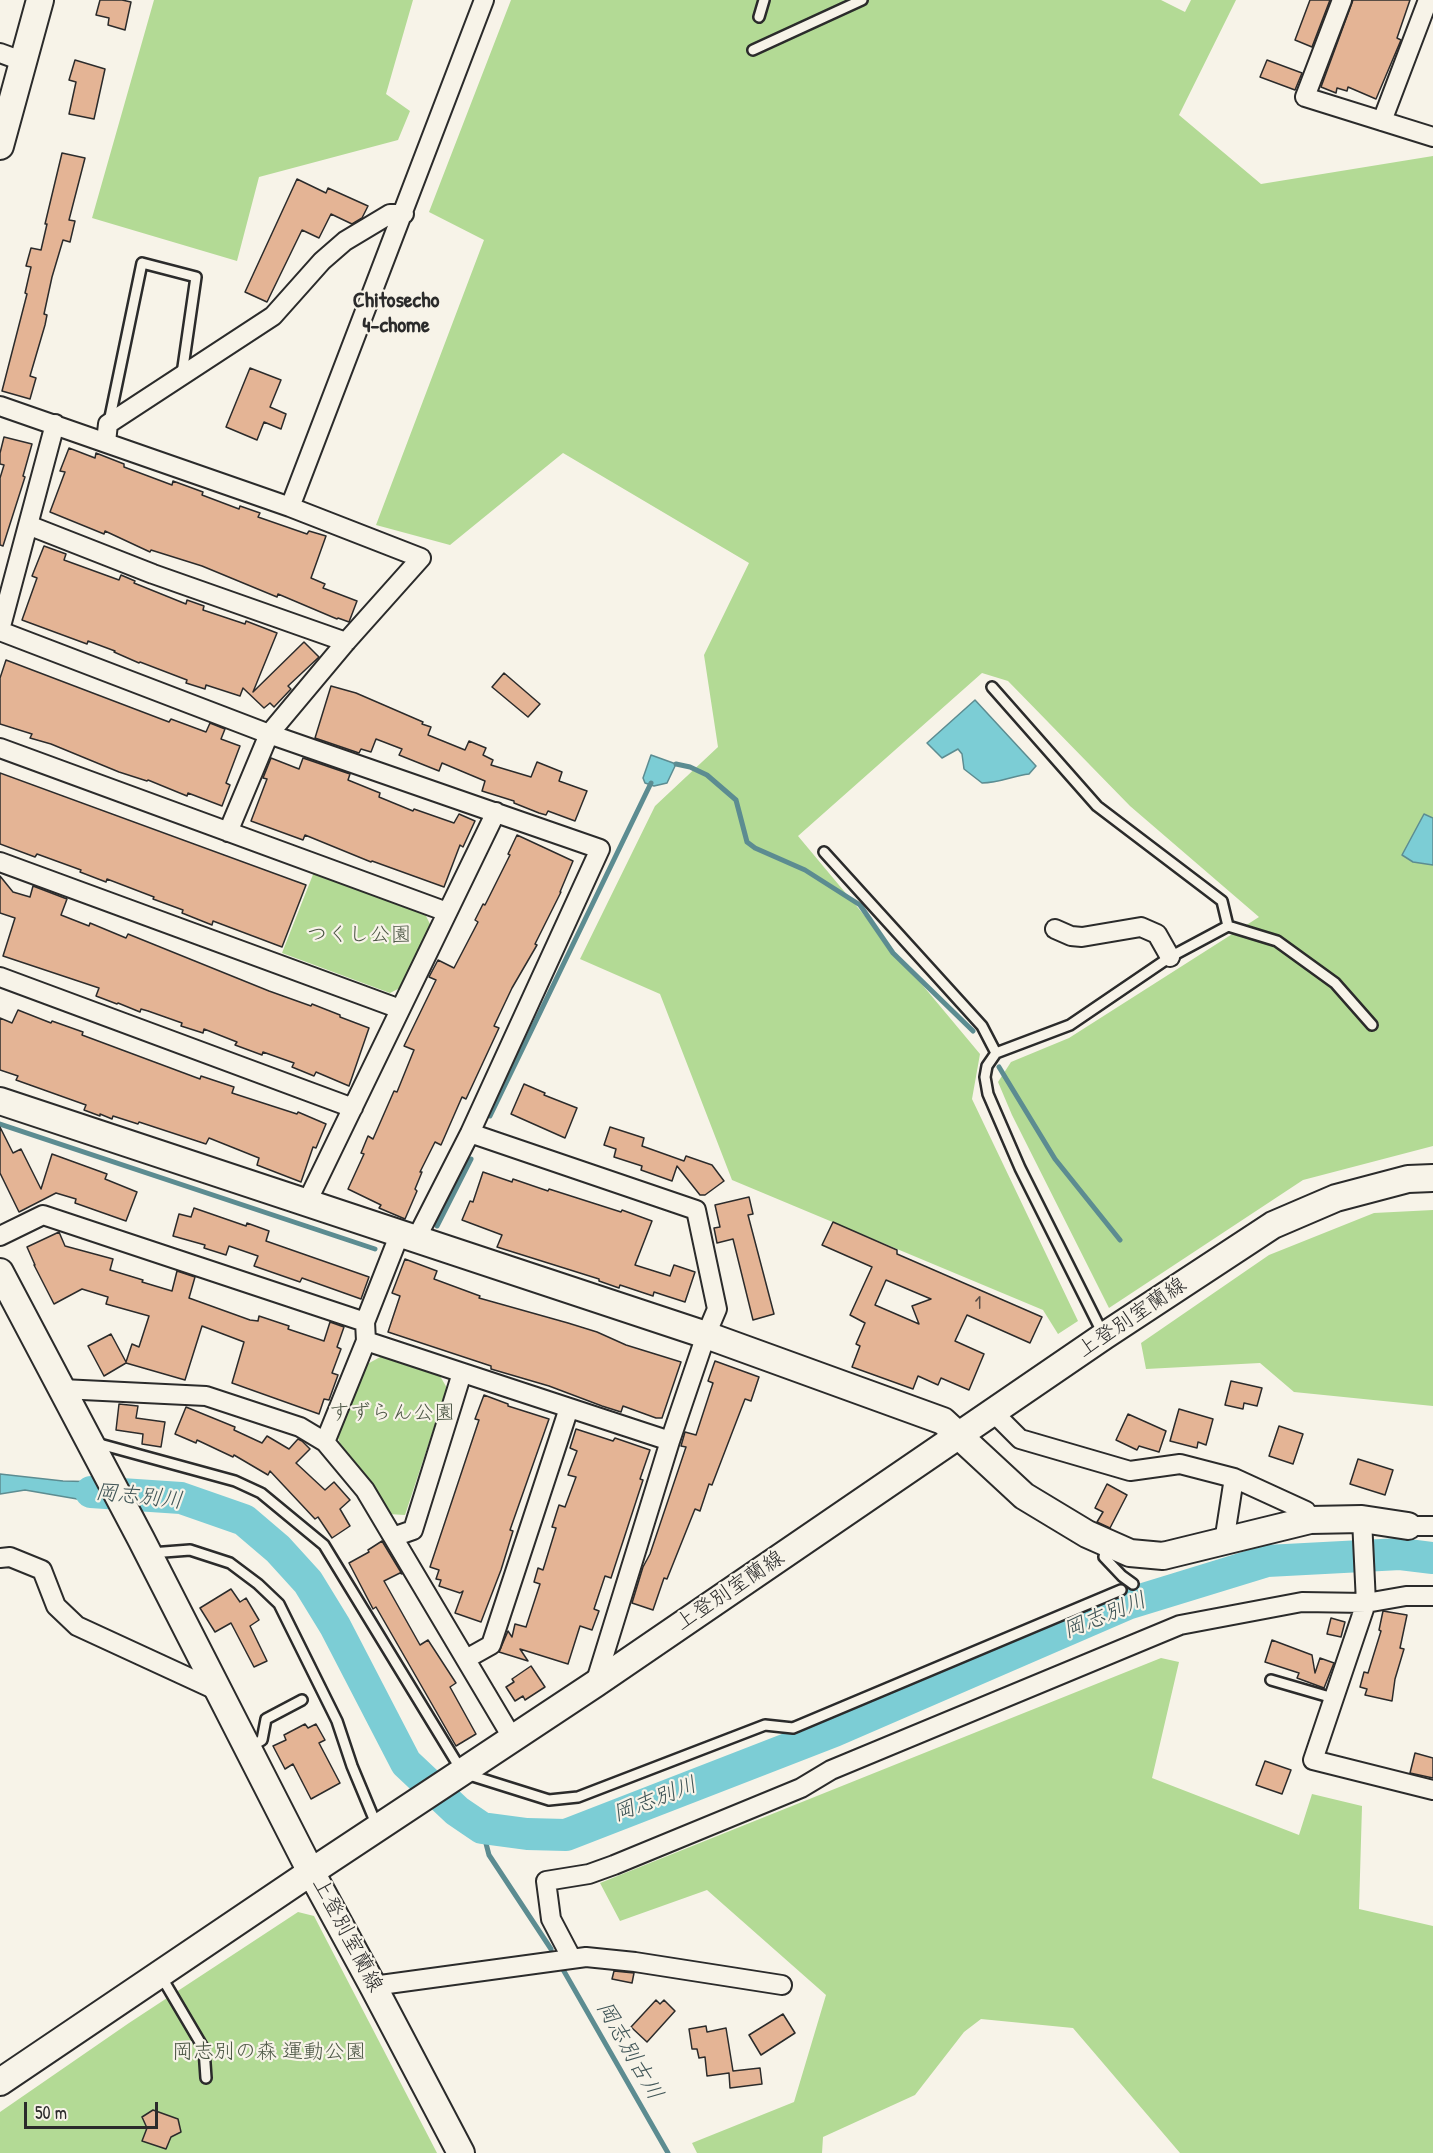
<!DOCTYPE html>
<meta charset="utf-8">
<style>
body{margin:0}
#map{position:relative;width:1433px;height:2153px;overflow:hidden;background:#f7f3e8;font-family:"Patrick Hand",sans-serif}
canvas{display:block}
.scale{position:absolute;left:24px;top:2102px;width:134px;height:27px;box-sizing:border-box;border:3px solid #2b2b2b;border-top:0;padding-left:8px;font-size:18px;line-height:21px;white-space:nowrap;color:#2b2b2b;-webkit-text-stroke:4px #f7f3e8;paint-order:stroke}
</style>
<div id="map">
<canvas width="1433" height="2153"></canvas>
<div class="scale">50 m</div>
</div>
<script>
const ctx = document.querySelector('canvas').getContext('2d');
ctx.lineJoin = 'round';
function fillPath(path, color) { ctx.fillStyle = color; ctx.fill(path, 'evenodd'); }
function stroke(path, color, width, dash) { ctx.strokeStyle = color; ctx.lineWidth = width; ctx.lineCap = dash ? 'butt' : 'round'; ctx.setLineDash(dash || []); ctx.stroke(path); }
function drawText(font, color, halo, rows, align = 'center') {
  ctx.font = font + ' "Patrick Hand","Klee One",sans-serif'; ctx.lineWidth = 4.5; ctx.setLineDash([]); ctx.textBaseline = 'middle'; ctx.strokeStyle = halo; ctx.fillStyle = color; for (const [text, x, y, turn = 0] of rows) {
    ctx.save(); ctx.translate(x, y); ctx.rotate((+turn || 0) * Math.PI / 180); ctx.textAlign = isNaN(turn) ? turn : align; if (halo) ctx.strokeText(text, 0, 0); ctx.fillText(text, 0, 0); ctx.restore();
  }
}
const green = new Path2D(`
 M154,0H413L386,94L410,111L398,140L259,177L237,261L92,218Z
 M511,0H1161L1185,12L1191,0H1236L1179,115L1261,184L1433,156V1146L1303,1180L1109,1308L1012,1115L998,1082L1011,1062L1069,1038L1259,917L1130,806L1008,681L982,673L798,836L980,1054L972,1099L1078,1321L1058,1334L1043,1310L732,1180L660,994L580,959L655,806L718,747L704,655L749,563L563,453L450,545L376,525L484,240L429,212Z
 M314,872L424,912L432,928L400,988L390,993L282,953Z
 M1433,1210V1406L1294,1392L1260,1363L1146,1369L1141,1343L1269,1255L1374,1213Z
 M382,1356L440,1376L447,1388L405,1515L388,1514L343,1452L338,1438L362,1367Z
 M1161,1658L1179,1662L1152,1778L1299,1835L1312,1794L1362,1806L1359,1909L1433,1926V2153H1180L1073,2028L981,2019L964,2032L915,2095L823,2137L822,2153H697L692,2143L794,2102L826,1995L707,1890L620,1921L600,1883Z
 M298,1912L314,1916L437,2153H0V2112L129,2023Z`);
const water = new Path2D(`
 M975,700L1036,766L1029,774C1012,776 1000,783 982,783L964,769L962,754L958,749L942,758L927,743Z
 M651,755L676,764L667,783L654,786L645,783L643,778Z
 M1424,814L1433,818V865L1413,862L1402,855Z
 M0,1474L63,1481L104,1482L117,1509L97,1499L83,1500L25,1490L0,1494Z`);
const stream = new Path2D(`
 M676,764L690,767L707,775L736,800L747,842L755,848L805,870L860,905L893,953L973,1031
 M999,1067L1055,1159L1120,1240
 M490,1116L651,783
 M0,1124L375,1249
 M437,1226L471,1159
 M482,1828L489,1855L551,1949
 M561,1966L668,2153`);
const river = new Path2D(`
 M91,1492L181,1498L244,1520L278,1549L308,1582L335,1626L406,1763L457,1811L482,1828L527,1834L566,1835L834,1731L1127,1604L1267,1561L1400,1554L1433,1558`);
const building = new Path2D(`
 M100,0H122L131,2L125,30L108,25L109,18L96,15Z
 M1310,0H1330L1312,47L1295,40Z
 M1353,0H1410L1397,38L1401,40L1376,99L1348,87L1347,91L1337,88L1336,93L1321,87Z
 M75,60L105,69L94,119L69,114L76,82L69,80Z
 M1267,60L1302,73L1295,90L1260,77Z
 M62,153L85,158L69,220L75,221L70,242L63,240L52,277L44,314L47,315L45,325L30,376L36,378L30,399L2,391L27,294L25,293L31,267L26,266L31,248L41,250L47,224H45Z
 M297,179L326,193L328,188L368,206L362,218L352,224L331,214L319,238L302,230L267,302L245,292Z
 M250,368L281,380L270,407L286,414L281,429L264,422L257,440L226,427Z
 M4,437L32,444L23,476L25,477L3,546L0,545V478L4,465L0,464V453Z
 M69,448L95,458L96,453L124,464V467L172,485L173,481L203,492L202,495L239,509L240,506L260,513L258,517L307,534L309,531L326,536L311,578L325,584L323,588L357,601L349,622L338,618L337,619L278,594L277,597L202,566L151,550L150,552L105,531L104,534L50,512L65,472L60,471Z
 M44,546L66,554L64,560L119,580L121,575L135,581L134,583L186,604L187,600L204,606L203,610L245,624L246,621L277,633L253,692L304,642L319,657L288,686L291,689L274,707L270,703L264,708L243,688L240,696L206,685L205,689L186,683L187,680L140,662L139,663L114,652L115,651L88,641L87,644L22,620L37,578L32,576Z
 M6,660L169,722L171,719L206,732L210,723L225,729L221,739L240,746L226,783L230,785L222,806L188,793L187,796L148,780L147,781L119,772L51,744L30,738L32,734L0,724V678Z
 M504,673L540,704L528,717L492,687Z
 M331,686L356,693L423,722L422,724L431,727L428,735L465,750L469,741L486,748L483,755L493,760L491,765L531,777L537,762L562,772L559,781L587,791L575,821L548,811L546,815L539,813L514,803V801L482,791L485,781L442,763L439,771L399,755L402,749L376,739L371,752L361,749L359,753L315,738Z
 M271,758L299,769L303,758L350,774L348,780L380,793L379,797L413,811L414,809L454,823L459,814L475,821L463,847L460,845L444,887L372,861L371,862L305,835L303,840L251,821L267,779L263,778Z
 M0,773L306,885L282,947L213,921L212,925L182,913L183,910L153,899L154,897L107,879L106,882L80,872L81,870L37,854L35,857L0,844Z
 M517,835L573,861L560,892H561L535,944L537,945L512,988L494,1026L499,1028L466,1099L462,1097L441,1145L435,1142L420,1172H422L415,1189L417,1191L405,1219L379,1208L381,1205L348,1189L364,1154L361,1153L368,1136L373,1139L394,1091L397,1092L414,1050L404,1046L436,980L429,977L438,960L454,968L478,922L475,920L483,904L485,905L510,855L508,854Z
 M0,876L13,892L30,897L33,886L67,899L61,915L89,926L90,923L126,938L128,934L269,991L311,1006L312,1004L340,1015V1017L369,1028L349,1086L316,1072L314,1076L292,1067L294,1063L263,1052L262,1055L235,1045L237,1042L204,1029L203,1033L181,1026L182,1023L148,1011L141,1009L140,1012L118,1003L117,1004L96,996L99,988L3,956L15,918L0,913Z
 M18,1010L51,1023L52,1021L83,1032L82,1035L200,1079L201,1076L234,1087L232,1093L297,1114L298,1112L326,1124L316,1148L313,1147L301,1182L257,1165L259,1158L209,1138L206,1144L139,1122L138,1124L113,1116L112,1119L100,1114V1116L84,1110L86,1105L16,1080L18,1076L0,1070V1018L12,1023Z
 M524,1084L545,1093L544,1095L577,1108L565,1138L511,1114Z
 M0,1127L13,1153L21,1149L41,1189L52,1154L107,1174L105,1179L137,1192L126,1221L75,1203L76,1199L56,1193L19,1212L0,1173Z
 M610,1127L644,1138L642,1146L684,1161L686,1156L712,1165L724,1181L705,1195H700L677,1166L672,1181L641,1170L642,1166L614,1157L616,1149L604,1145Z
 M483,1172L512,1182L513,1179L548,1191L549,1189L621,1212L622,1210L652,1221L635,1265L670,1276L674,1265L695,1272L685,1302L654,1292L653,1296L620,1285L619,1288L599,1281V1279L497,1247L502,1235L462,1220L470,1201L473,1202Z
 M749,1197L753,1214L748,1215L774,1314L753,1320L733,1239L717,1243L714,1228L720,1227L715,1205Z
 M194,1208L246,1226L247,1223L269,1231L266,1241L369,1277L361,1299L302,1278L300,1282L254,1266L258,1256L229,1246L226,1255L204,1248L205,1245L173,1236L179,1214L191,1217Z
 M833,1222L897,1250V1254L1042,1317L1030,1343L967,1315L955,1341L984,1354L969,1390L941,1378L938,1385L918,1376L913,1389L852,1367L860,1346L856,1344L865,1323L850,1315L872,1267L822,1245ZM886,1280L931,1299L912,1306L919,1324L875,1305Z
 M59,1232L65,1246L113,1259L110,1270L143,1280L142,1282L172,1291L177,1271L195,1277L189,1298L250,1320L258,1321L259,1316L289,1326L288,1329L324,1341L330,1322L344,1327L337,1347L341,1349L332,1373L338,1375L329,1400L324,1399L319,1414L232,1383L244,1342L202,1326L185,1380L126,1363L104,1376L88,1346L111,1334L126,1362L132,1344L139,1347L149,1316L106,1304L108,1297L82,1289L54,1304L34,1265H35L27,1247Z
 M405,1259L437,1271L434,1279L480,1296L479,1298L568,1323L597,1332L626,1345L681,1362L662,1418H656L623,1406L621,1412L602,1406L549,1386L491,1369V1366L388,1332L400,1296L392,1293Z
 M715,1361L759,1377L751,1401L745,1399L712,1485L709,1484L700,1511L695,1509L667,1579L664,1578L653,1610L632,1603L643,1567L650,1554L686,1447L681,1446L685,1432L696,1435L713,1383L708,1381Z
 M1231,1381L1262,1388L1257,1406L1244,1403L1243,1409L1225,1405Z
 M484,1395L508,1404V1406L549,1419L510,1530L513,1531L501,1570L481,1622L455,1613L463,1591L460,1593L439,1586L441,1580L436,1579L439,1570L430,1567L479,1420L475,1419Z
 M119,1404L138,1406L136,1418L165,1422L161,1447L142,1444L143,1434L116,1430Z
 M186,1407L235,1427L234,1430L262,1443L267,1436L289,1449L298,1439L302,1441L310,1449L296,1463L325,1490L334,1482L350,1500L340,1509L350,1526L332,1538L318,1517L315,1519L270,1471L268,1475L234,1455L233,1457L197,1440L196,1443L175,1434Z
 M1179,1409L1213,1419L1206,1445L1198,1442L1197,1448L1170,1441Z
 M1128,1414L1166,1431L1159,1452L1139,1446L1137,1450L1116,1440Z
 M1279,1426L1303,1434L1293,1464L1269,1456Z
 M576,1429L613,1441L615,1438L650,1450L640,1479L643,1480L611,1578L605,1576L594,1609L599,1611L592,1630L580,1626L568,1664L520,1649L528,1661L499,1652L508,1631L512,1637L515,1624L526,1627L540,1584L534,1582L538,1568L543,1570L556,1528L552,1527L559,1505L565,1507L576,1477L568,1475L577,1451L570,1448Z
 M1358,1459L1393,1470L1385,1495L1350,1484Z
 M1107,1484L1127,1495L1110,1528L1097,1522L1103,1512L1095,1508Z
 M382,1541L402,1574L400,1573L384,1581L420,1645L428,1640L456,1683L450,1687L476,1734L456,1746L376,1607L373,1609L349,1563L369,1552L368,1550Z
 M231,1589L240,1602L246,1598L259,1620L250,1626L267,1661L254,1667L231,1623L215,1632L200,1608Z
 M1383,1611L1407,1615L1400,1648L1404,1649L1395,1679L1392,1701L1365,1695L1367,1689L1360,1687L1364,1672L1368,1673L1381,1631L1379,1630Z
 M1331,1618L1345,1622L1341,1637L1327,1634Z
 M1272,1640L1312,1655L1315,1673L1320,1658L1334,1663L1324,1688L1297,1678L1299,1673L1265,1662Z
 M531,1666L545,1687L525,1700L523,1696L515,1701L506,1687L514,1682L512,1679Z
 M305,1724L308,1728L316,1724L325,1740L319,1743L340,1783L311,1799L293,1764L285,1769L273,1746L286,1740L284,1735Z
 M1415,1753L1433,1758V1778L1410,1773Z
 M1265,1761L1291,1770L1282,1794L1256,1785Z
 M614,1971L634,1973L632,1983L612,1979Z
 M656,2000L660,2004L664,2000L675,2011L647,2042L631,2027Z
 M783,2014L795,2033L761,2055L749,2035Z
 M706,2026L707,2032L726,2028L733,2071L760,2068L762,2084L730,2088L729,2073L707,2076L705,2057L699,2058L697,2049H692L689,2029Z
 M153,2110L178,2119L181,2132L171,2137L166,2149L142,2141L147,2128L142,2117Z`);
const lane = new Path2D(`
 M759,17L764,0
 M753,50L862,0
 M109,422L142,263L196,277L182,374
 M992,687L1097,806L1222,901L1228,926L1170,957L1070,1025L996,1053
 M824,852L982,1026L996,1053L987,1066L985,1077L988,1094L1020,1168L1103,1334
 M1228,926L1277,941L1335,983L1372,1025
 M96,1443L235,1481L261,1493L324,1545L463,1773L549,1800L578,1797L765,1725L793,1728L1121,1590
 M1106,1546L1104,1557L1122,1576L1133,1584
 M151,1553L190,1550L230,1563L258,1584L279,1604L337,1721L352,1766L377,1826
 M1271,1680L1333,1698
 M250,1747L262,1740L266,1719L302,1700
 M161,1976L204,2049L206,2078`);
const street = new Path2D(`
 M1342,0L1305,97L1433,137
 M0,53L22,61
 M1382,121L1428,0
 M0,406L290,507L421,558L346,642L269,734L228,832
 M106,442L108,424L273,316L322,261L345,241L390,214H404
 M290,507L484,0
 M28,525L153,574L346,642
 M0,630L55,424
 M0,631L269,734L600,849L470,1133L416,1239
 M0,748L447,912
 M0,862L400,1009
 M1055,929L1071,936L1082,937L1141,927L1157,934L1170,957
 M0,977L353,1108
 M470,1133L696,1210L717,1309L706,1335L670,1441L595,1684
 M307,1202L496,812
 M0,1236L43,1215L365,1322
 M366,1341L670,1441
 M62,1389L206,1396L300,1427L325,1442L365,1490L513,1739
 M993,1412L1020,1439L1130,1471L1180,1464L1234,1478L1306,1511L1310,1520
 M325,1442L366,1341L365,1322L400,1233
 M1362,1519L1366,1603L1313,1760L1433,1790
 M1408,1526H1433
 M393,1537L413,1530L462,1373
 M1224,1542L1234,1478
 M0,1558L10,1557L42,1570L56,1606L77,1626L218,1691
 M466,1659L491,1645L569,1408
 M572,1959L551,1919L546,1881L589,1874L614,1865L801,1788L831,1770L1180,1625L1302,1602L1366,1603L1406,1596H1433
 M373,1986L586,1957L635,1962L782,1985`);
const secondary = new Path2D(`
 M0,146L40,0
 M0,1101L706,1335L943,1421L1024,1496L1087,1534L1130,1553L1163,1556L1310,1520L1362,1519L1408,1526
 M0,1272L141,1539L311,1872L373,1986L461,2153
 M0,2082L311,1872L595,1684L1104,1336L1273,1225L1336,1198L1408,1179L1433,1178`);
const numberNames = [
 ["1",978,1304]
];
const parkNames = [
 ["つくし公園",359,935],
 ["すずらん公園",392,1413],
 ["岡志別の森 運動公園",269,2052]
];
const streetNames = [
 ["上登別室蘭線",1132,1318,-34],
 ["上登別室蘭線",730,1591,-34],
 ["上登別室蘭線",347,1935,62]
];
const neighbourhoodNames = [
 ["Chitosecho",396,301],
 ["4-chome",396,326]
];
const waterNames = [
 ["岡志別川",139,1497,6],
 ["岡志別川",1105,1616,-22],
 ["岡志別川",655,1800,-21],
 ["岡志別古川",629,2051,60]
];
fillPath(green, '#b3da95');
fillPath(water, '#7ccdd5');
stroke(water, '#5c8c91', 1.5);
stroke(stream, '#5c8c91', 5);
stroke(river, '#7ccdd5', 32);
fillPath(building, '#e4b495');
stroke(building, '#2b2b2b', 1.5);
stroke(lane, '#2b2b2b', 14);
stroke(street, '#2b2b2b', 22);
stroke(secondary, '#2b2b2b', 30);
stroke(lane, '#f7f3e8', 9);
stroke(street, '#f7f3e8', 18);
stroke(secondary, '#f7f3e8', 26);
drawText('18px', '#594d46', null, numberNames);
drawText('21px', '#4d5746', '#f7f3e8', parkNames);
drawText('21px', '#2b2b2b', '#f7f3e8', streetNames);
drawText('bold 22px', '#2b2b2b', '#f7f3e8', neighbourhoodNames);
drawText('italic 22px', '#3f5456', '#f7f3e8', waterNames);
</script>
